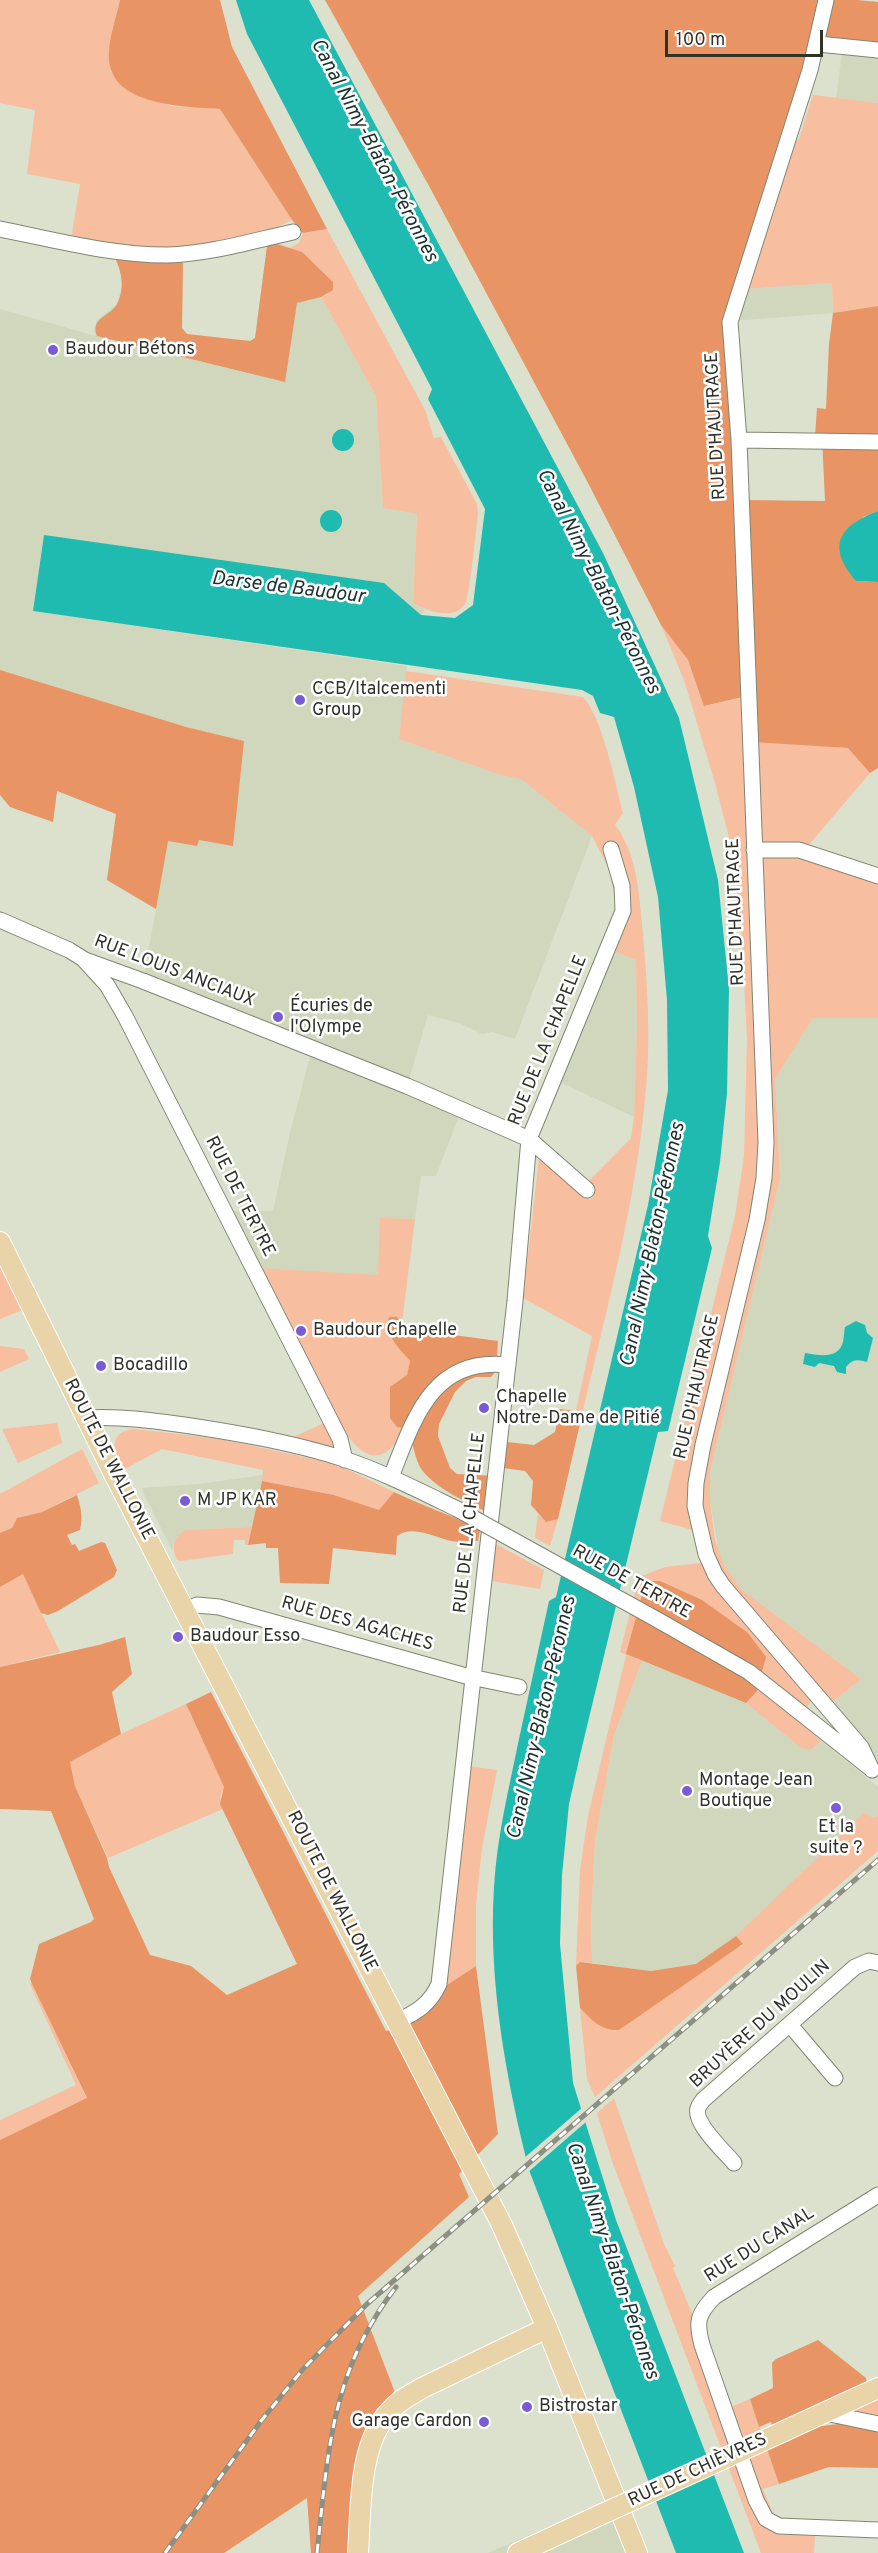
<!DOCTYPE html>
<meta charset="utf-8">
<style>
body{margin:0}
#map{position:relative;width:878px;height:2553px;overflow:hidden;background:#dce1cd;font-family:Overpass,sans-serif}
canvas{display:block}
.scale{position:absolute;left:665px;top:30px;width:158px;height:27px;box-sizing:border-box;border:3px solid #30322a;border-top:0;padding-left:8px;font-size:18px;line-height:21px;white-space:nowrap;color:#30322a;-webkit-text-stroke:4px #fff;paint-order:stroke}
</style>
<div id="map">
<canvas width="878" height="2553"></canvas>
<div class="scale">100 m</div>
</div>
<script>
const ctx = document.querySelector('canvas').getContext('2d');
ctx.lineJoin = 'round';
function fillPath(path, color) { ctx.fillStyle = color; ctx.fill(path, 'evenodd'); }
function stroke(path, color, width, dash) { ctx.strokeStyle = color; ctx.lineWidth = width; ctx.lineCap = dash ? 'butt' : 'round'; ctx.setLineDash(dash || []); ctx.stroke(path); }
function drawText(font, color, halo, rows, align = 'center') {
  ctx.font = font + ' Overpass,sans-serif'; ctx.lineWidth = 5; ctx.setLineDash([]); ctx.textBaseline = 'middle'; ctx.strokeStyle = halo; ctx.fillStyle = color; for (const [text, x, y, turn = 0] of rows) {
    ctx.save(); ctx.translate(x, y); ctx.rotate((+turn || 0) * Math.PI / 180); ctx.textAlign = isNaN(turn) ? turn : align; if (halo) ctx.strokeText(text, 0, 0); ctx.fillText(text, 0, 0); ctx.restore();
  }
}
const built = new Path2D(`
 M843,46L878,50V103L836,98Z
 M267,246L302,252L321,297L376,396L383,508L417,514L413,603L425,610L421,615L412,609L44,535L33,611L407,666L399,739L500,775L521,779L592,836L515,1039L492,1032L482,1034L459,1023L428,1015L407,1086L143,981L156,909L107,880L116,814L57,791L53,822L10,807L0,795V309L96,336L94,329L97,320L117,304L122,286L120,268L113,254L183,264L182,329L187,334L250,341L255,338Z
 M832,283L833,313L734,321L744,289Z
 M611,950L636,960L637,1029L634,1117L558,1081Z
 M813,1018H878V1760L830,1704L861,1679L742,1590L724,1565L719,1553L710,1501V1472L780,1178L775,1079Z
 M311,1052L460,1113L436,1176H421L415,1219L381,1218L378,1276L258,1268L229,1211H273L290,1133Z
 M263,1475L252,1527L186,1530L174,1543L172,1550L141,1488L199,1484Z
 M642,1661L746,1703L801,1748H815L821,1741L878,1787V1816L873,1818L736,1936L697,1964L651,1971L592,1963L591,1920L595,1841L614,1735Z
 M596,2506L605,2525L613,2521L626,2553H488Z`);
const green = new Path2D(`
 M0,0H120L109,51L111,72L170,106L220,109L292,220C253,239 207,253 163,250C132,247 102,242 71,239L80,184L27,174L35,110L0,103Z
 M813,95L878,103V306L833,313L832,283L744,289L792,144L799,139Z
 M327,229L425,410L434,438L441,437L477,504L478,515C476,528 470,597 465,604C454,621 426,611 413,603L417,514L383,508L376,396L321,297L328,294L302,252L289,248L299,243L303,233Z
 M661,625L688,660L705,706L752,695L754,741L849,748L870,773L807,847L878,881V1018H813L775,1079L780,1178L710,1472V1501L715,1540L724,1565L742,1590L861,1679L830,1704L723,1579L700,1532L660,1521L735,1216L744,1156L747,1040L741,920L732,849L715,783L684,680Z
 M406,671L583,697C602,716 616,786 623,813L615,825C638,854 639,897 643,933C647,985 651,1037 646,1088C637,1199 607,1307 582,1415L576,1411L592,1336L523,1298L539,1159L590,1200L595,1193L586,1184L631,1138L634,1117L637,1029L636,960L611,950L618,909L608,867L592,836L521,779L500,775L399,739Z
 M380,1218L415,1219L402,1323L397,1317H389L391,1338L410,1361C405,1383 409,1405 405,1426C404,1434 398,1441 393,1446C372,1468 356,1447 342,1429L258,1268L378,1275Z
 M0,1256L25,1309L0,1319Z
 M0,1346L24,1349L29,1359L0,1372Z
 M57,1423L62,1443L18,1463L2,1429Z
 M324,1423L335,1443L332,1449L289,1439Z
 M135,1429L221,1439L336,1464L394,1492L379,1510L334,1495L262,1481L263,1470L162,1449L123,1470C113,1453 107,1431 135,1429Z
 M82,1449L99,1483L42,1512L17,1518L12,1528L0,1533V1494Z
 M538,1514L546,1522L558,1519L550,1546L535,1538Z
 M252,1527L248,1545H245V1540H234L233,1554L180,1561L177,1560C171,1547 173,1538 186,1530Z
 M496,1544L544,1570L540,1589L491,1581Z
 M702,1563L809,1695L811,1701L798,1721L821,1741C814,1749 811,1751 801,1748L746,1703L757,1691L626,1654L642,1661L614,1735L595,1841L591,1920L592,1963L580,1962L576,1966L580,1870L588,1816L626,1655L620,1652L639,1577L665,1567Z
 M23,1574L60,1652L0,1667V1587Z
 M186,1704L224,1787L220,1797L223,1809L108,1858L75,1786L70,1762L121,1734Z
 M468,1766L497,1770L482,1848L476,1904V1966L444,1987Z
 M864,1813L873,1818L878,1816V1851L595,2097L587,2079L580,2008L596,2023L743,1945L736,1936Z
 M30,1984H32L87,2099L0,2140V2120L76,2085Z
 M614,2098L664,2244L675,2266L673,2268L731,2407L750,2399L779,2484L763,2489L781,2532L815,2535L814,2553H761L612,2161L597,2113Z
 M878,2396V2417L857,2414L854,2409Z`);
const forest = new Path2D(`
 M120,0H220L232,47L327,229L303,233L292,220L220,109C189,107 125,106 112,72C103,52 116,21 120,0Z
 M325,0H857L878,2V50L818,44L733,312L741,500L825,501L822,436H815L817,408L826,409L829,344L833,313L878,306V511L863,517L856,581L878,582V768L870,773L848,748L753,742L751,695L704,706L688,660L661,625L588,483L429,186Z
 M271,242L302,252L333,282V290L321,297L297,303L285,382L97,336C90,317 110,317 117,304C126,287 121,269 113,254L180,258L183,264L182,328L187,334L250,341L255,338L267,246Z
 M0,670L186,727L244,741L233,846L199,840L197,846L168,841L156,909L107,880L116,814L57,791L53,822L10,807L0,795Z
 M389,1317H397L402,1323V1328L498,1341L496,1371L491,1377H476L466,1381L455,1392L439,1424L438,1436L450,1468L457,1474L495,1476L491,1514C470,1504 433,1488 420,1467C413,1454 414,1440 405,1428L397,1427L390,1418V1387L407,1375L410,1361C399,1348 384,1335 389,1317Z
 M560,1409L576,1411L582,1415L558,1519L546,1522L531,1505L533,1481L525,1471L503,1468L507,1442L534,1445L555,1432Z
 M262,1481L334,1495L379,1510L394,1492C423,1506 452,1515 480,1530L478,1541C472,1541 465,1542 458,1542C439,1541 415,1523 397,1536L396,1555L333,1548L329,1584L280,1583L278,1548H266V1543L248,1545Z
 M77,1495C81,1508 83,1517 80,1530L67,1535L72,1545L75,1544L79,1551L101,1542L105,1543L117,1570L114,1577L58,1611L48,1615L41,1613L23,1574L0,1587V1533L12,1528L17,1518L42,1512Z
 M646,1581H660L702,1600L748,1633L766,1657L757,1691L746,1703L626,1654Z
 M125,1637L132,1674L112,1692L121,1734L70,1762L75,1786L107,1858L109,1867L150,1955L191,1966L227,1995L297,1964L220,1804L224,1787L186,1704L211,1692L386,2031L406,2025L435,2005L444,1987L476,1966L498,2134L459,2174L469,2197L358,2296L394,2390L351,2553H311L307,2498L224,2553H0V2140L87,2098L32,1984L30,1979L39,1944L91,1922L94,1919L51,1811L0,1809V1667L99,1645Z
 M736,1936L743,1944L619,2030C601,2031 592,2020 580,2008L576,1966L580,1962L651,1971L696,1964Z
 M818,2340L866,2378L867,2384L773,2427L771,2422L759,2427L750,2399L773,2388L772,2363L776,2359Z
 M846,2423L878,2429V2468L829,2467L779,2484L767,2449L815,2427Z`);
const water = new Path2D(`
 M236,0H309L603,553L679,718L718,880L729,989L727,1093L720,1162L708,1236L712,1248L668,1431L658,1432L581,1751L569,1804L562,1875L560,1944L573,2083L616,2220L744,2553H676L529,2170C506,2079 488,1981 494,1887C497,1836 509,1788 519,1739C529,1693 539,1647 549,1601L556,1597L648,1205L668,1090L667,1000L658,897L634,787L614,717L600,713L593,696L582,690L33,611L44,535L384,583L421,615L455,618L473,605L485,509L428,399L432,389L247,34Z
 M332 440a11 11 0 1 1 22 0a11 11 0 1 1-22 0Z
 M320 521a11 11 0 1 1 22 0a11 11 0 1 1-22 0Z
 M878,511V582L856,581C826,546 839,526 878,511Z
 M856,1321L865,1325L867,1333L873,1338L867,1362C858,1359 852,1359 846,1367V1374L837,1372L834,1366L819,1363L815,1367L803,1364L805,1353C819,1355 838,1360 843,1342C844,1337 844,1332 845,1327Z`);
const pier = new Path2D(`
 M583,2107L587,2121L527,2173L523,2159Z`);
const minor = new Path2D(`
 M826,0L810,70L730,322L739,440L766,1142L764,1178L757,1220L703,1445L696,1483L695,1506L706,1554L715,1574L723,1586L861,1747L872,1770
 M818,44L878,50
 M0,229C55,240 111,255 167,255C209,254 252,241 293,232
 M739,440L878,442
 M754,850H799L878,876
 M0,920L69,950L85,960L143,981L407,1086L529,1139L587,1190
 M85,961L107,985L125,1016L340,1439L345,1460
 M86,1418C122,1416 156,1421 191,1426C243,1434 294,1443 344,1459C383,1472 420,1491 457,1509
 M391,1477C414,1419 432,1356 508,1365
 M185,1611L197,1605L219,1607L466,1676L519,1687
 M656,1619L749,1672L869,1767
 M398,2021C417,2012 430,2004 439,1984L515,1301L529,1139L623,911L622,886L611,849
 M791,2026L835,2078
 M734,2163C725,2152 693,2123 698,2108C699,2105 701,2103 703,2100L855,1967L869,1961L878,1963
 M878,2195L714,2297C697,2315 696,2322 702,2345L756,2500L766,2519L779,2526L878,2530
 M825,2413L878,2424`);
const major = new Path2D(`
 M0,1242L114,1474L502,2225L547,2328L637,2553
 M756,2444L878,2388
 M358,2553C361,2510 358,2444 390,2411C399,2400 412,2394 424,2387L547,2328
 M518,2553L600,2515`);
const rail = new Path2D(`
 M165,2553L261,2421L303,2369L367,2304L878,1860
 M317,2553C328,2452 331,2371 396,2287`);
const minorBridge = new Path2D(`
 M457,1509L656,1619`);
const majorBridge = new Path2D(`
 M600,2515L756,2444`);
const markers = [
 [53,350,6,"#795bd6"],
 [300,700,6,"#795bd6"],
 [278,1017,6,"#795bd6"],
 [301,1331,6,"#795bd6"],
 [101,1366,6,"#795bd6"],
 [484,1408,6,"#795bd6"],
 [185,1501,6,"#795bd6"],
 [178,1637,6,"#795bd6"],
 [687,1791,6,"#795bd6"],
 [836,1808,6,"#795bd6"],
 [527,2407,6,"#795bd6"],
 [484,2422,6,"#795bd6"]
];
const poiNames = [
 ["Baudour Bétons",65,350],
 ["CCB/Italcementi",312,690],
 ["Group",312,711],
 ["Écuries de",290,1007],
 ["l'Olympe",290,1028],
 ["Baudour Chapelle",313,1331],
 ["Bocadillo",113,1366],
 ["Chapelle",496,1398],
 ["Notre-Dame de Pitié",496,1419],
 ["M JP KAR",197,1501],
 ["Baudour Esso",190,1637],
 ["Montage Jean",699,1781],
 ["Boutique",699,1802],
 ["Et la",836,1828,"center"],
 ["suite ?",836,1849,"center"],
 ["Bistrostar",539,2407],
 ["Garage Cardon",472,2422,"right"]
];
const streetNames = [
 ["RUE D'HAUTRAGE",717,426,-93],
 ["RUE D'HAUTRAGE",737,912,-92],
 ["RUE LOUIS ANCIAUX",174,972,21],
 ["RUE DE LA CHAPELLE",549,1041,-68],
 ["RUE DE TERTRE",239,1197,63],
 ["RUE D'HAUTRAGE",698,1387,-77],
 ["ROUTE DE WALLONIE",108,1460,63],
 ["RUE DE LA CHAPELLE",471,1523,-84],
 ["RUE DE TERTRE",631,1583,29],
 ["RUE DES AGACHES",357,1625,16],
 ["ROUTE DE WALLONIE",331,1892,63],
 ["BRUYÈRE DU MOULIN",761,2025,-42],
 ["RUE DU CANAL",760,2246,-32],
 ["RUE DE CHIÈVRES",698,2471,-25]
];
const waterNames = [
 ["Canal Nimy-Blaton-Péronnes",373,151,62],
 ["Canal Nimy-Blaton-Péronnes",597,582,63],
 ["Darse de Baudour",288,589,7],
 ["Canal Nimy-Blaton-Péronnes",654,1245,-78],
 ["Canal Nimy-Blaton-Péronnes",543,1718,-77],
 ["Canal Nimy-Blaton-Péronnes",611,2261,71]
];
fillPath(built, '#d0d7bc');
fillPath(green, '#f7be9f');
fillPath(forest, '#e89465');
fillPath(water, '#20bbb0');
fillPath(pier, '#dce1cd');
stroke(minor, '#818673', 17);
stroke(major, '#fff', 22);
stroke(minor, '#fff', 15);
stroke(major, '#e9d3a9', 20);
stroke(rail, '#8c8f81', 5);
stroke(rail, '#fff', 3, [9]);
stroke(minorBridge, '#818673', 17, []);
stroke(majorBridge, '#fff', 22, []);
stroke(minorBridge, '#fff', 15);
stroke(majorBridge, '#e9d3a9', 20);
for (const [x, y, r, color] of markers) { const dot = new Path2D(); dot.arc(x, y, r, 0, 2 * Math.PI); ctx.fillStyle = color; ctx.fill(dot); stroke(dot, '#fff', 2); }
drawText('18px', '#30322a', '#fff', poiNames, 'left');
drawText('18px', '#30322a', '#fff', streetNames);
drawText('italic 20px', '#1a322f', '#fff', waterNames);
</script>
